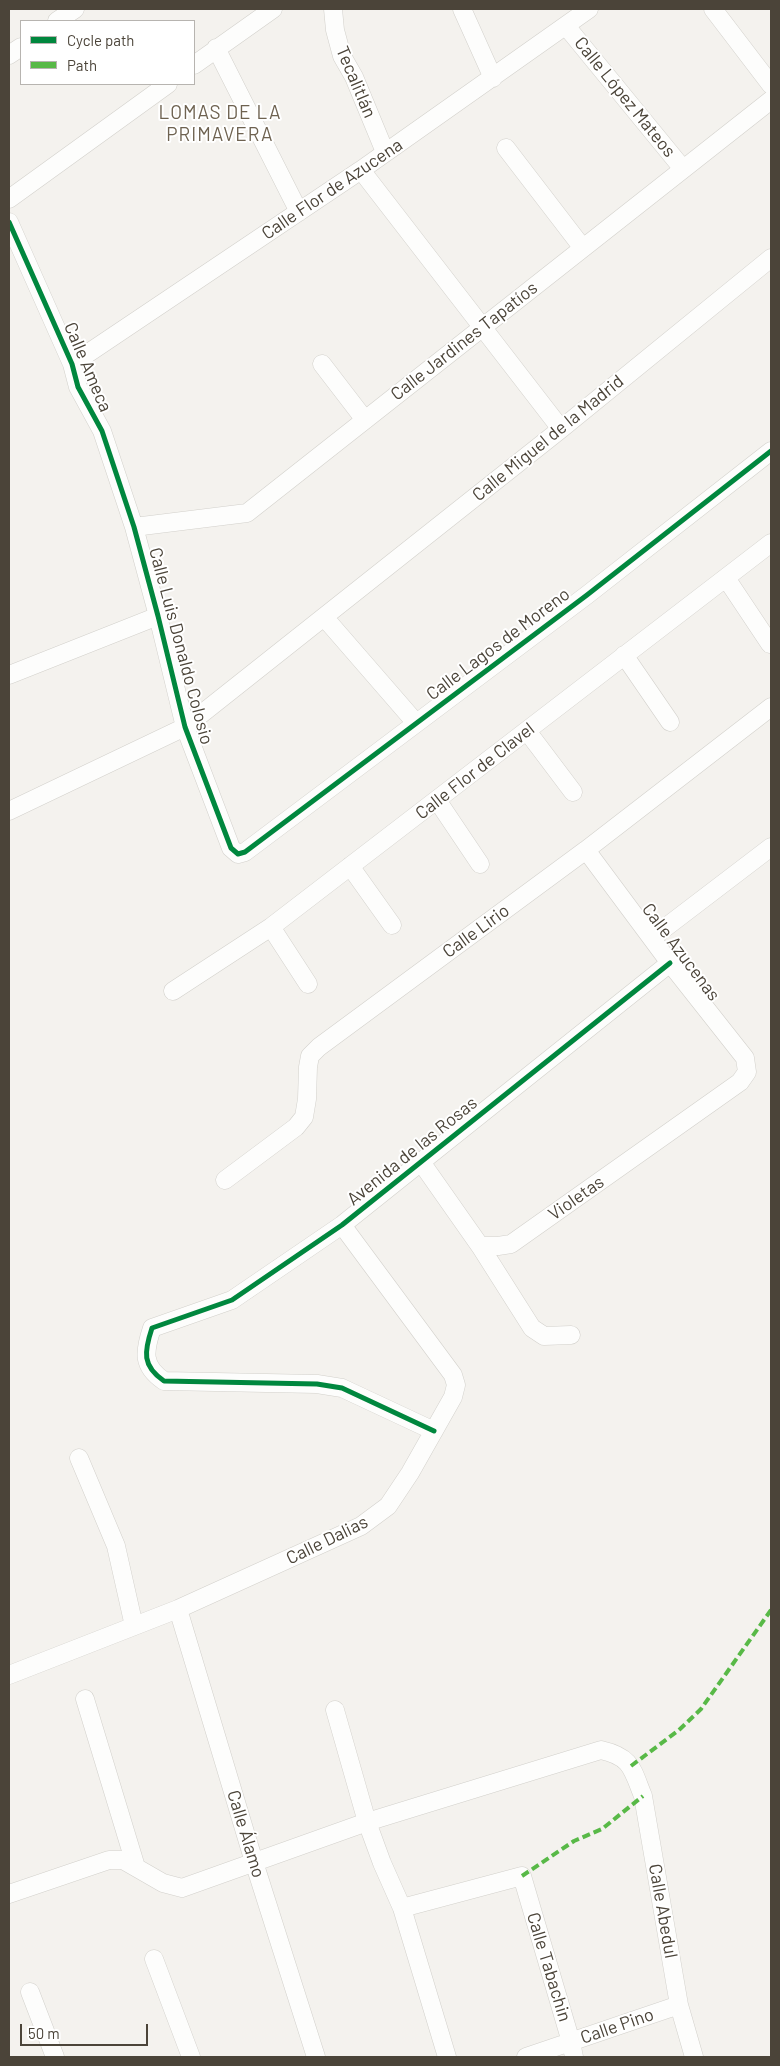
<!DOCTYPE html>
<meta charset="utf-8">
<style>
body{margin:0}
#map{position:relative;width:780px;height:2066px;overflow:hidden;background:#f4f2ee;font-family:Barlow,sans-serif}
canvas{display:block}
.frame{position:absolute;inset:0;border:10px solid #4b4439;pointer-events:none}
.legend{position:absolute;left:20px;top:20px;width:175px;height:65px;box-sizing:border-box;background:#fff;border:1px solid #b7b4b0;margin:0;padding:6px 9px;list-style:none;font-size:15px;color:#4b4439}
.legend li{display:flex;align-items:center;gap:10px;height:25px}
.legend b{width:25px;border:1px solid #b7b4b0}
.scale{position:absolute;left:20px;top:2024px;width:128px;height:22px;box-sizing:border-box;border:2px solid #4b4439;border-top:0;padding-left:6px;font-size:15px;line-height:18px;white-space:nowrap;color:#4b4439;-webkit-text-stroke:4px #fff;paint-order:stroke}
</style>
<div id="map">
<canvas width="780" height="2066"></canvas>
<div class="frame"></div>
<ul class="legend">
<li><b style="height:6px;background:#00873e"></b>Cycle path</li>
<li><b style="height:6px;background:#58b947"></b>Path</li>
</ul>
<div class="scale">50 m</div>
</div>
<script>
const ctx = document.querySelector('canvas').getContext('2d');
ctx.lineJoin = 'round';
function stroke(path, color, width, dash) { ctx.strokeStyle = color; ctx.lineWidth = width; ctx.lineCap = dash ? 'butt' : 'round'; ctx.setLineDash(dash || []); ctx.stroke(path); }
function drawText(font, color, halo, rows, align = 'center') {
  ctx.font = font + ' Barlow,sans-serif'; ctx.lineWidth = 4; ctx.setLineDash([]); ctx.textBaseline = 'middle'; ctx.strokeStyle = halo; ctx.fillStyle = color; for (const [text, x, y, turn = 0] of rows) {
    ctx.save(); ctx.translate(x, y); ctx.rotate((+turn || 0) * Math.PI / 180); ctx.textAlign = isNaN(turn) ? turn : align; if (halo) ctx.strokeText(text, 0, 0); ctx.fillText(text, 0, 0); ctx.restore();
  }
}
const street = new Path2D(`
 M333,9L335,30L342,56L354,77L385,152
 M462,9L493,78
 M713,9L771,85
 M57,21L75,9
 M566,26L683,169
 M216,48L299,212
 M9,55L21,47
 M194,65L273,9
 M506,148L582,247
 M361,170L561,429
 M9,199L168,84
 M9,222L72,364L78,387L102,431L134,527L158,616L185,727L231,848L238,854L245,852L587,595L771,451
 M72,364L361,170L589,9
 M322,364L365,420
 M134,527L247,513L771,100
 M726,578L770,644
 M324,617L416,723
 M624,655L670,722
 M9,675L158,616
 M527,731L573,792
 M437,800L480,864
 M9,811L185,727L561,429L771,258
 M350,866L392,925
 M271,927L308,984
 M653,937L771,847
 M173,991L271,927L771,543
 M421,1162L480,1246L532,1328L544,1336L571,1335
 M225,1180L296,1127L304,1117L307,1099L308,1067L310,1056L319,1047L586,850L771,707
 M480,1246H498L511,1244L740,1082L747,1072L745,1058L670,963L586,850
 M434,1431L342,1388L317,1384L164,1381C142,1366 144,1352 152,1328L232,1300L342,1225L670,963
 M79,1458L116,1546L134,1626
 M178,1609L254,1862L316,2057
 M9,1675L178,1609L361,1526L388,1506L410,1473L453,1397L456,1385L453,1375L342,1225
 M85,1699L136,1867
 M335,1710L367,1822L382,1863L402,1908L447,2057
 M9,1894L109,1860H123L163,1883L182,1888L367,1822L601,1750C632,1757 632,1769 643,1796L679,2005L694,2057
 M402,1908L522,1876L571,2042L574,2057
 M154,1959L191,2057
 M30,1992L55,2057
 M526,2057L679,2005`);
const quiet = new Path2D(`
 M631,1766L679,1730L701,1709L771,1610
 M522,1876L574,1841L602,1829L643,1796`);
const cycleway = new Path2D(`
 M9,222L72,364L78,387L102,431L134,527L158,616L185,727L231,848L238,854L245,852L587,595L771,451
 M434,1431L342,1388L317,1384L164,1381C142,1366 144,1352 152,1328L232,1300L342,1225L670,963`);
const streetNames = [
 ["Tecalitlán",356,82,67],
 ["Calle López Mateos",625,97,51],
 ["Calle Flor de Azucena",332,189,-34],
 ["Calle Jardines Tapatíos",464,341,-38],
 ["Calle Ameca",88,367,67],
 ["Calle Miguel de la Madrid",548,438,-39],
 ["Calle Lagos de Moreno",498,644,-37],
 ["Calle Luis Donaldo Colosio",181,646,75],
 ["Calle Flor de Clavel",475,771,-38],
 ["Calle Lirio",476,931,-36],
 ["Calle Azucenas",681,952,53],
 ["Avenida de las Rosas",412,1151,-39],
 ["Violetas",576,1198,-35],
 ["Calle Dalias",327,1540,-26],
 ["Calle Álamo",246,1834,73],
 ["Calle Abedul",663,1911,80],
 ["Calle Tabachin",549,1967,73],
 ["Calle Pino",617,2026,-19]
];
const neighbourhoodNames = [
 ["LOMAS DE LA",220,113],
 ["PRIMAVERA",220,135]
];
stroke(street, '#d2d0cb', 19);
stroke(street, '#fdfdfc', 18);
stroke(quiet, '#58b947', 4, [8, 4]);
stroke(cycleway, '#00873e', 5);
drawText('18px', '#4b4439', '#fff', streetNames);
ctx.letterSpacing = '1px';
drawText('19px', '#6e6250', '#fff', neighbourhoodNames);
ctx.letterSpacing = '0px';
</script>
